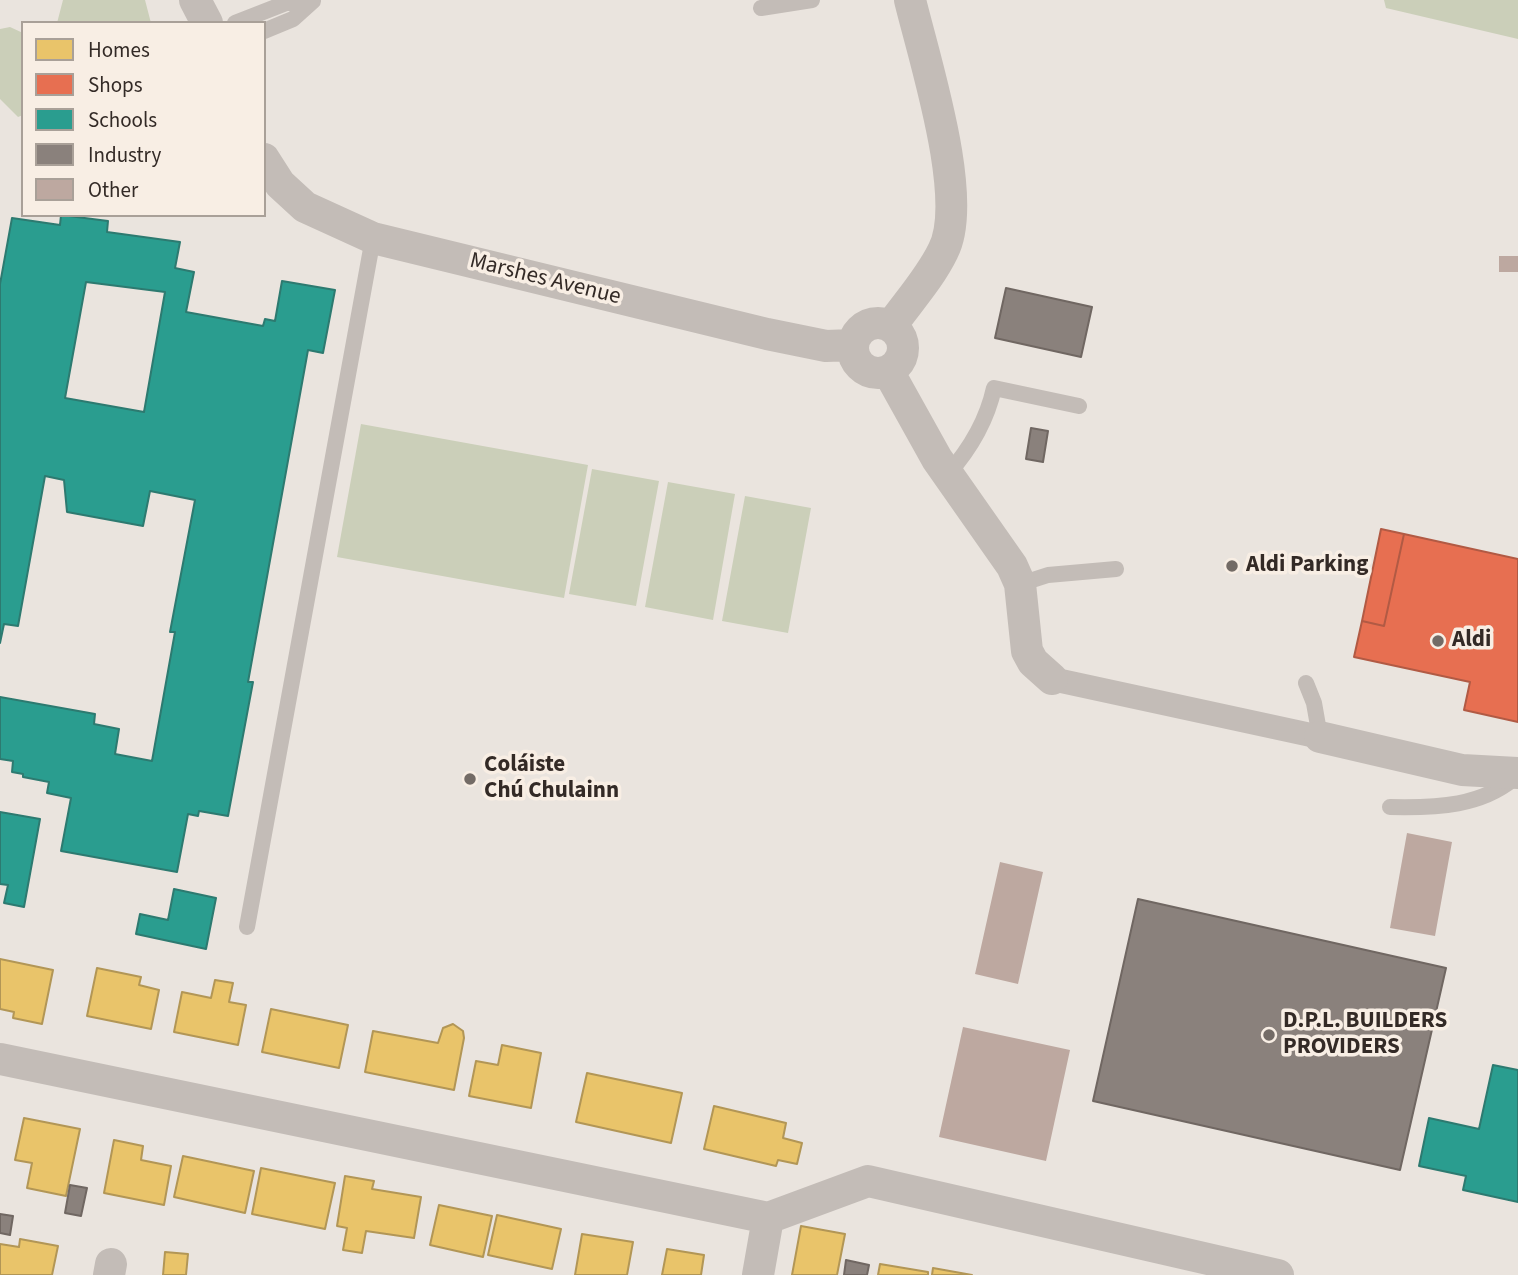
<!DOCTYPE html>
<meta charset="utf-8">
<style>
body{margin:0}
#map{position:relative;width:1518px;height:1275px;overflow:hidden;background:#eae4de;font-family:"Source Sans 3",sans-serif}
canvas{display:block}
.legend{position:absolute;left:21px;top:21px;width:245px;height:196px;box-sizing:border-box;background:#f8eee4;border:2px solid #a9a098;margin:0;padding:9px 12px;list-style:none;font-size:21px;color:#332a26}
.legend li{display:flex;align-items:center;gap:14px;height:35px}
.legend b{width:35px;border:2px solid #a9a098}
</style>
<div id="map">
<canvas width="1518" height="1275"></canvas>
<ul class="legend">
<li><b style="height:19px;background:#e9c46a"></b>Homes</li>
<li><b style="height:19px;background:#e76f51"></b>Shops</li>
<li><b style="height:19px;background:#2a9d8f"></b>Schools</li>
<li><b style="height:19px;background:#8a817c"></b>Industry</li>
<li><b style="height:19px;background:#bda8a0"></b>Other</li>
</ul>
</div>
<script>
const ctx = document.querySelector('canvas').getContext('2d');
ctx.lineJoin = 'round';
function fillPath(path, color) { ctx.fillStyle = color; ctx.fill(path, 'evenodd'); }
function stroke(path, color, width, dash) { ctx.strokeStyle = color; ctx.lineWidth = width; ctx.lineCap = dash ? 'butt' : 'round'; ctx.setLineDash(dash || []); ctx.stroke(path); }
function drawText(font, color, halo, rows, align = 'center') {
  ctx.font = font + ' "Source Sans 3",sans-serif'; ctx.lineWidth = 7; ctx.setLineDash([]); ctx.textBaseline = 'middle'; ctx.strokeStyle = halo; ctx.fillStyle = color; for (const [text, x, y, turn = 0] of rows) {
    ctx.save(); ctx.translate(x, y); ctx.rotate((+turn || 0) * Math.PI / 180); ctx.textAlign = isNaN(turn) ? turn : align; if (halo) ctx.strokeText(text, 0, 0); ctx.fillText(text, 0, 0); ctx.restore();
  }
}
const green = new Path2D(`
 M63,0H145L151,23H57Z
 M1384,0H1518V39L1386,8Z
 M10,27L23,33V115L18,117L0,99V29Z
 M361,424L588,465L564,598L337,557Z
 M592,469L659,481L636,606L569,594Z
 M668,482L735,494L713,620L645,607Z
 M745,496L811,508L788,633L722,621Z`);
const homes = new Path2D(`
 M0,959L53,970L42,1024L13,1018L14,1012L0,1009Z
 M97,968L141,977L139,985L159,990L151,1029L87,1016Z
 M215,980L233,983L229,1002L246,1005L238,1045L174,1032L182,992L211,998Z
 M271,1009L348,1025L339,1068L262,1052Z
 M453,1024L463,1031L464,1038L454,1090L365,1072L373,1031L438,1043L443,1028Z
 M502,1045L541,1053L531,1108L469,1096L476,1061L498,1065Z
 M587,1073L682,1093L671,1143L576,1122Z
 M714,1106L786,1123L783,1138L802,1143L797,1164L778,1160L776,1166L704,1149Z
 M24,1118L80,1129L66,1196L27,1188L32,1163L15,1160Z
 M114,1140L143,1146L141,1160L171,1166L164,1205L104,1193Z
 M183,1156L254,1171L245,1213L174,1197Z
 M261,1168L335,1183L325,1229L252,1214Z
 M345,1176L374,1181L372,1189L421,1197L414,1238L366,1231L362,1253L343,1250L347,1228L337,1226Z
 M439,1205L492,1216L483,1257L430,1245Z
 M497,1215L561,1229L552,1269L488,1255Z
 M801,1226L845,1234L837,1275H792Z
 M582,1234L633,1242L627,1275H575Z
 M20,1239L58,1246L52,1275H0V1244L19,1247Z
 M667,1249L704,1255L701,1275H662Z
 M165,1252L188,1254L186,1275H163Z
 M880,1264L928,1272V1275H878Z
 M933,1268L972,1275H932Z`);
const shops = new Path2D(`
 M1381,529L1404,534L1384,626L1362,621Z
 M1404,534L1518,559V722L1464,710L1470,682L1354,657L1362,621L1384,626Z`);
const schools = new Path2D(`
 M61,215L108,221L107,232L180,242L175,268L194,272L186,312L263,326L265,319L275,321L282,281L335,290L323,353L308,350L248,682H253L228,816L199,811L198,816L188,814L177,872L61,851L71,798L47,793L49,782L23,777V774L12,772L13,761L0,759V697L95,714L94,724L119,729L115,754L152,761L175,632H170L195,500L150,491L143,526L67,512L64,480L45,476L18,626L4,624L0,643V284L12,218L60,225ZM86,282L165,292L144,412L65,398Z
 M0,812L40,819L24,907L4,903L8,885L0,884Z
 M174,889L216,898L206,949L136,934L140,914L168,920Z
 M1493,1065L1518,1070V1202L1463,1190L1466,1176L1419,1166L1429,1118L1479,1129Z`);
const industry = new Path2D(`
 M1006,288L1092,307L1081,357L995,338Z
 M1031,428L1048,431L1043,462L1026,459Z
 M1138,899L1446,968L1400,1170L1093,1101Z
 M70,1185L87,1188L81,1216L65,1213Z
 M0,1214L13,1216L10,1235L0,1233Z
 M846,1260L869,1265L867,1275H844Z`);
const building = new Path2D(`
 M1499,256H1518V272H1499Z
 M1407,833L1452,842L1435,936L1390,928Z
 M1000,862L1043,872L1018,984L975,974Z
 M963,1027L1070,1050L1046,1161L939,1137Z`);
const service = new Path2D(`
 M761,8L812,0
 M235,23L286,3H308
 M264,31L293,19L313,1
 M948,474C970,449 987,420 994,388L1079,406
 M1020,584L1048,575L1116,569
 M1306,683L1314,703L1320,737
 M1390,807C1436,808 1483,807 1518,775
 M247,927L373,238`);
const pedestrian = new Path2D(`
 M1052,679L1320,737`);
const minor = new Path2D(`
 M195,0L207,23
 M264,159L280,184L305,207L373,238L767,334L826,346L853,345
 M853 348a25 25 0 1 1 50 0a25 25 0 1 1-50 0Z
 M891,326C908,302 930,278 943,251C970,200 924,58 910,0
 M888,371L937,459L1012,566L1020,584L1027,651L1033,662L1052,679
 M1320,737L1462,770L1518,773
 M0,1059L768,1218L868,1181L1278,1275
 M109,1275L111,1264
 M758,1275L768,1218`);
const markers = [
 [1232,566,7,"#736b66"],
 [1438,641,7,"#736b66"],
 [470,779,7,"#736b66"],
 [1269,1035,7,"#736b66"]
];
const streetNames = [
 ["Marshes Avenue",545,280,14]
];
const poiNames = [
 ["Aldi Parking",1246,566],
 ["Aldi",1452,641],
 ["Coláiste",484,766],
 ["Chú Chulainn",484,792],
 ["D.P.L. BUILDERS",1283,1022],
 ["PROVIDERS",1283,1048]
];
fillPath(green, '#cbcfb9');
fillPath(homes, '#e9c46a');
stroke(homes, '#b29656', 2);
fillPath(shops, '#e76f51');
stroke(shops, '#b15a44', 2);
fillPath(schools, '#2a9d8f');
stroke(schools, '#2d7a70', 2);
fillPath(industry, '#8a817c');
stroke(industry, '#706762', 2);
fillPath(building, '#bda8a0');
stroke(service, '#c3bcb7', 16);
stroke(pedestrian, '#c3bcb7', 24);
stroke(minor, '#c3bcb7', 32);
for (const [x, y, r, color] of markers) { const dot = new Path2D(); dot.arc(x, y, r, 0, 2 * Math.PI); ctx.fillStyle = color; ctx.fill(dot); stroke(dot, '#f8eee4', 2.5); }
drawText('23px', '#332a26', '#f8eee4', streetNames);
drawText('bold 23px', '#332a26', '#f8eee4', poiNames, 'left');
</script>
